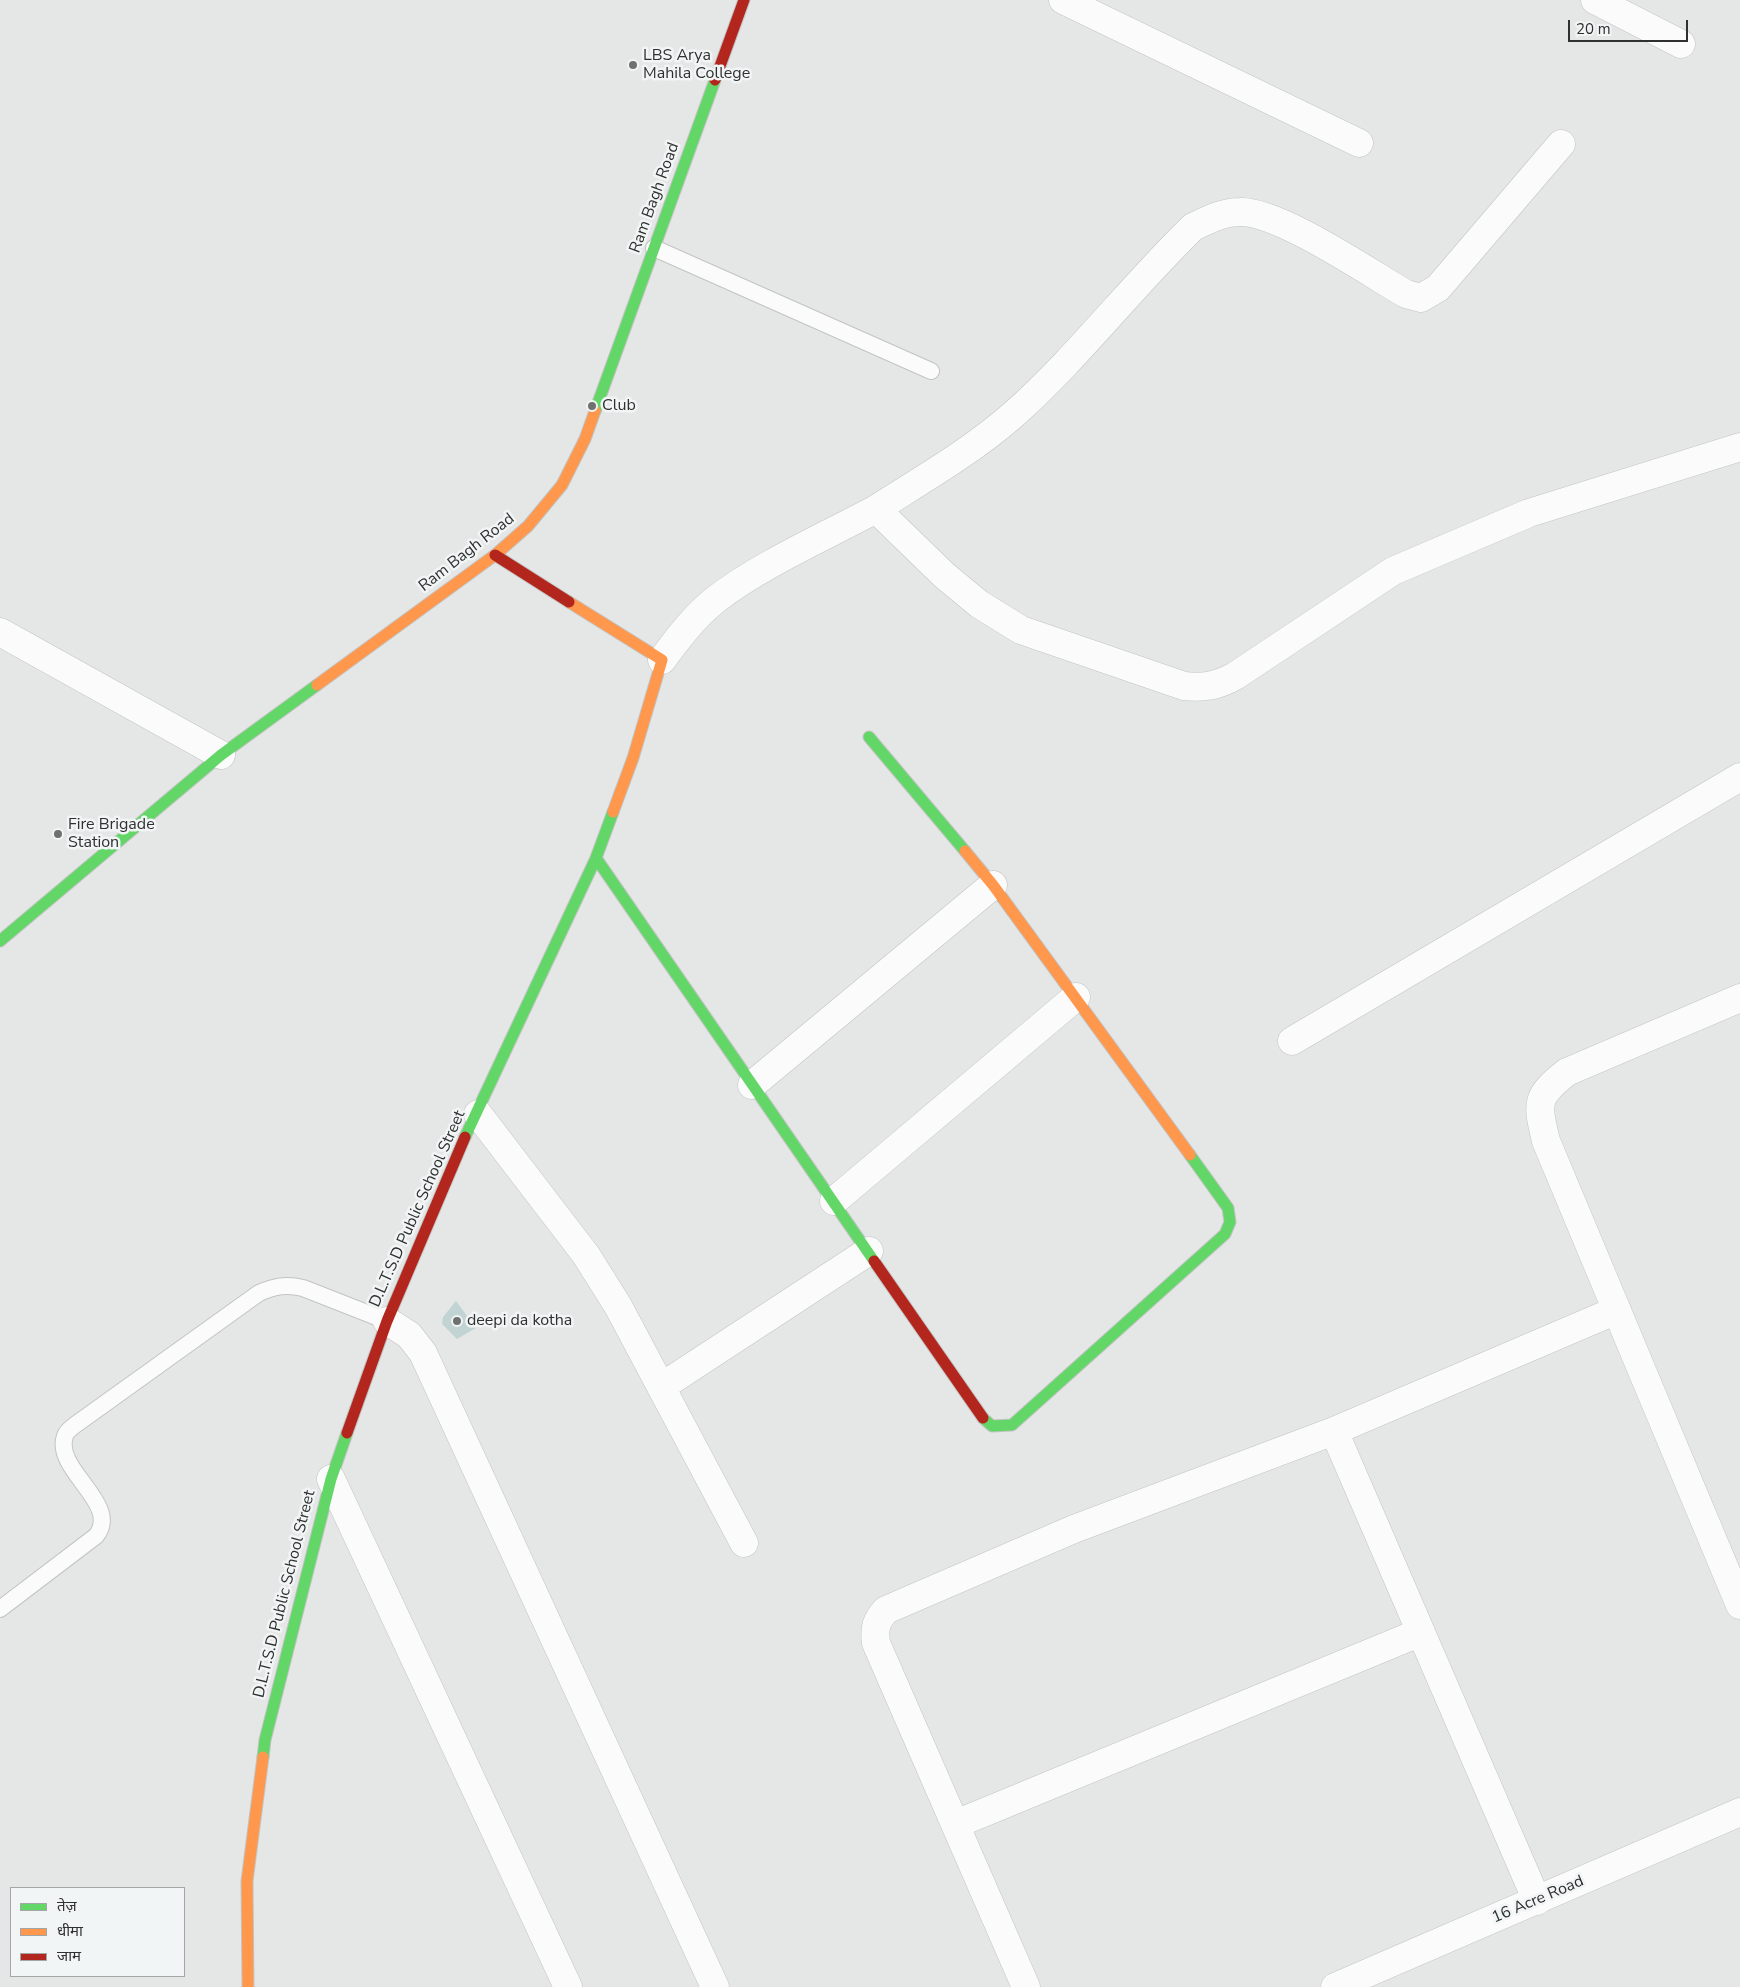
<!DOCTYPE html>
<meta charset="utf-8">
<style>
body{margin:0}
#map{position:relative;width:1740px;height:1987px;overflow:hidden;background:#e5e7e6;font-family:"Nunito Sans","Noto Sans Devanagari",sans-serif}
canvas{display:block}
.legend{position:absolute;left:10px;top:1887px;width:175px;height:90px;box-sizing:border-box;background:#f1f5f5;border:1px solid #a3a6a6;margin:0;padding:6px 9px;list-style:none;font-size:15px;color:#2f3030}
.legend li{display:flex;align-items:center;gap:10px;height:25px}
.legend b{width:25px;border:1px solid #a3a6a6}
.scale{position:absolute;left:1568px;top:20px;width:120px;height:22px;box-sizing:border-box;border:2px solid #2f3030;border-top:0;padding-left:6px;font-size:15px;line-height:18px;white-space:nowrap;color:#2f3030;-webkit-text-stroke:4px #f1f5f5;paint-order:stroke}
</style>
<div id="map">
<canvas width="1740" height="1987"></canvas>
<ul class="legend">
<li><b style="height:6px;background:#63d668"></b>तेज़</li>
<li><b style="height:6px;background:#ff974d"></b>धीमा</li>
<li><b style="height:6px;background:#b3261e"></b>जाम</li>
</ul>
<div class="scale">20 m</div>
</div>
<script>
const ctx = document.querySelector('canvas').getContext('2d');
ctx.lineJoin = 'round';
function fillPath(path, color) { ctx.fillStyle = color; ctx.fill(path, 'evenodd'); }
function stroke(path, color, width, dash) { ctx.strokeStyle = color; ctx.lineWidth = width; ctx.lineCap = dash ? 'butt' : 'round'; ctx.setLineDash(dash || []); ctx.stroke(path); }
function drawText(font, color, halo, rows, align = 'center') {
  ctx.font = font + ' "Nunito Sans",sans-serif'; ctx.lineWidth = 5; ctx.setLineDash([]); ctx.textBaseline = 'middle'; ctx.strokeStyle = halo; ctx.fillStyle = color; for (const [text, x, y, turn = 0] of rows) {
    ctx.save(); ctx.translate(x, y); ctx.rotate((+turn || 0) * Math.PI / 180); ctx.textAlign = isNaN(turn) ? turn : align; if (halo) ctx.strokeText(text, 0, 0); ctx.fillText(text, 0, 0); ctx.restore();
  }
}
const building = new Path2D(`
 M456,1301L476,1328L457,1339L442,1324L443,1317Z`);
const lane = new Path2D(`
 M654,248L931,371
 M0,1609L96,1536C122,1504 53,1470 65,1436C66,1432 71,1428 75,1425L259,1293C275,1286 286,1284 303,1288L387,1321`);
const street = new Path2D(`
 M1063,0L1359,143
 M1595,0L1681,44
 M876,509C923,479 972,451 1014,414C1078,357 1131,287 1193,227C1208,220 1223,212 1240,212C1279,211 1368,272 1406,294L1421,298L1438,288L1561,144
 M0,632L221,755
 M662,660C678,638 694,617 715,600C760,565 826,536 876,509L944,575L979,604L1021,630L1184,686C1204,688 1217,686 1235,676L1393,571L1529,513L1740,447
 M1740,998L1567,1072C1535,1097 1537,1103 1546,1141L1740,1605
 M1292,1041L1740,777
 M752,1085L993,885
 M478,1114L586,1255L618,1306L744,1543
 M834,1201L1076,997
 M387,1321L409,1335L423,1353L715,1987
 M661,1387L869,1251
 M1334,1431L1537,1901
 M331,1479L568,1987
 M956,1824L1421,1632
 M1026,1987L876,1643C874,1628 876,1621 886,1610L1074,1529L1334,1431L1617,1310
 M1335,1987L1740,1812`);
const fast = new Path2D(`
 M595,411L715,80
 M869,737L965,851
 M596,858L874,1261
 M0,941L221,755L317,685
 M465,1137L596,858L613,812
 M983,1418L992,1426L1012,1425L1225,1234L1230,1222L1228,1208L1190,1155
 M263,1757L265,1740L331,1479L347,1433`);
const slow = new Path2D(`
 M569,602L662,660L633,758L613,812
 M317,685L495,555L528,526L562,485L585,439L595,411
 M965,851L993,885L1190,1155
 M248,1987L247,1881L263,1757`);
const jam = new Path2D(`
 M715,80L744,0
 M495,555L569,602
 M874,1261L983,1418
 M347,1433L387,1321L465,1137`);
const markers = [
 [633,65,5,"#6f7070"],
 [592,406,5,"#6f7070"],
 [58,834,5,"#6f7070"],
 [457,1321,5,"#6f7070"]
];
const poiNames = [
 ["LBS Arya",643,56],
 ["Mahila College",643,74],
 ["Club",602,406],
 ["Fire Brigade",68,825],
 ["Station",68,843],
 ["deepi da kotha",467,1321]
];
const streetNames = [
 ["Ram Bagh Road",655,198,-70],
 ["Ram Bagh Road",467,553,-38],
 ["D.L.T.S.D Public School Street",418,1209,-66],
 ["D.L.T.S.D Public School Street",285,1594,-76],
 ["16 Acre Road",1538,1900,-23]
];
fillPath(building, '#c1d4d3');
stroke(lane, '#c2c4c3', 18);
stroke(street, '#c2c4c3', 29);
stroke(fast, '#c2c4c3', 13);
stroke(slow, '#c2c4c3', 13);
stroke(jam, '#c2c4c3', 13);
stroke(lane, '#fbfbfb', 16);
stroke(street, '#fbfbfb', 28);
stroke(fast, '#63d668', 11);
stroke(slow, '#ff974d', 11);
stroke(jam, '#b3261e', 11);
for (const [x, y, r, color] of markers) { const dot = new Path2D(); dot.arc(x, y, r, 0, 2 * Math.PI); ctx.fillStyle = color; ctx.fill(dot); stroke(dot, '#f1f5f5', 2); }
drawText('16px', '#2f3030', '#f1f5f5', poiNames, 'left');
drawText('16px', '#2f3030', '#f1f5f5', streetNames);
</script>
